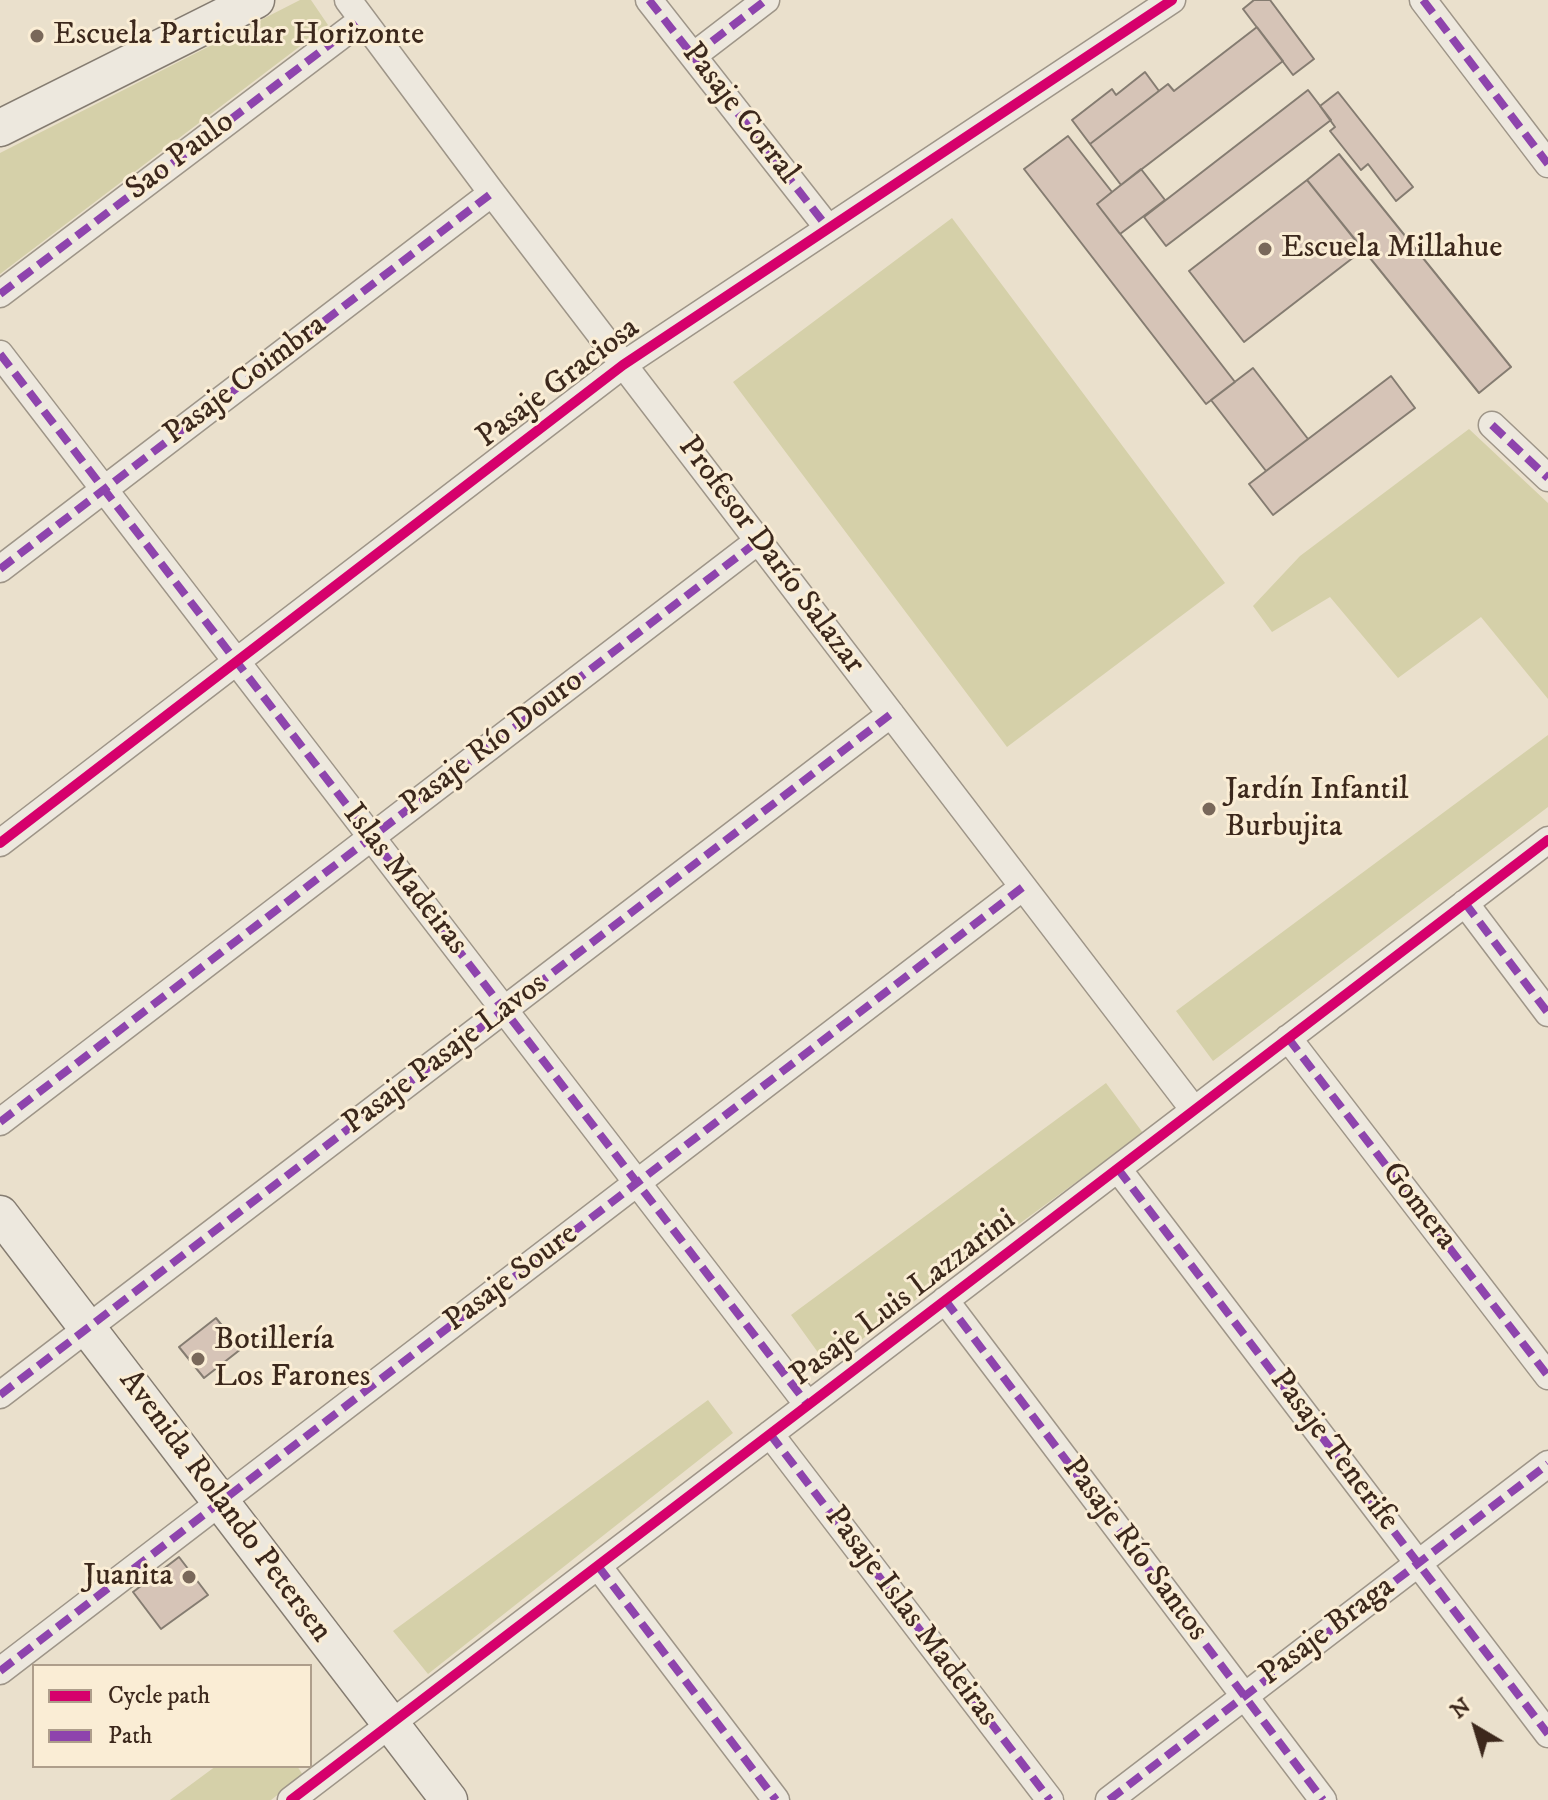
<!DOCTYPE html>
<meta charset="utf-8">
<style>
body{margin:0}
#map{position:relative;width:1548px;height:1800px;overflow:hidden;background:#eae0cc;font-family:"IM FELL DW Pica",serif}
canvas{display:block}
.legend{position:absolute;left:32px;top:1664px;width:280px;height:104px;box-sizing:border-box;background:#faedd5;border:2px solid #ae9e8b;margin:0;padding:10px 14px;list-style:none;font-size:24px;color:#3c281c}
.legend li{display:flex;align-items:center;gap:16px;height:40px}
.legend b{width:40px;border:2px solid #ae9e8b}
.north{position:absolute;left:1436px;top:1688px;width:80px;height:80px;-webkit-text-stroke:6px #faedd5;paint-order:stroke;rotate:322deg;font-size:22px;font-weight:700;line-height:32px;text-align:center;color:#3c281c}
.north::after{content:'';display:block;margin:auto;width:28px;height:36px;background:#3c281c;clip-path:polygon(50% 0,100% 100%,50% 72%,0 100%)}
</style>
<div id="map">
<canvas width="1548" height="1800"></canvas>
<ul class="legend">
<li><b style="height:10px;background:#d6006c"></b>Cycle path</li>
<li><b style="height:10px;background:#8e44ad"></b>Path</li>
</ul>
<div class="north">N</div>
</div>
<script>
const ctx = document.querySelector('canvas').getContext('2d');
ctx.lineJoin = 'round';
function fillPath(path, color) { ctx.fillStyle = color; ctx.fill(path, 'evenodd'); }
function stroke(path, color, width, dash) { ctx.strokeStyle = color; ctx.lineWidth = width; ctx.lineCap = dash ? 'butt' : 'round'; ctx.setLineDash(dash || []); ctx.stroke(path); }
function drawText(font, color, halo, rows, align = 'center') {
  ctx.font = font + ' "IM FELL DW Pica",serif'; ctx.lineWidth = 6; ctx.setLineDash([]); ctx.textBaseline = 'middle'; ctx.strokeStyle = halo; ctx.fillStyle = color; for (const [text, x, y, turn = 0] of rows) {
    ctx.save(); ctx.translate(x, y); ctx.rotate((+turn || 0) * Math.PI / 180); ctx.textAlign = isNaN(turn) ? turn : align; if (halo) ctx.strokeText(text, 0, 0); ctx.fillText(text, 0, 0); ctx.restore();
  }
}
const green = new Path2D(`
 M300,0H311L328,25L0,274V153Z
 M952,218L1225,583L1007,747L733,382Z
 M1469,429L1548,503V699L1481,617L1398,678L1330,597L1272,632L1253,606L1300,556Z
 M1548,735V807L1213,1061L1176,1011Z
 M1106,1083L1143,1133L827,1365L791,1315Z
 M708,1400L733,1433L428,1674L393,1631Z
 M216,1766H297L303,1775L271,1800H170Z`);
const building = new Path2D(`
 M1254,0H1270L1314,59L1293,75L1243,9Z
 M1257,27L1283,61L1121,185L1090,144L1168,84L1174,91Z
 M1145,72L1159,91L1090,144L1072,120L1112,89L1116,95Z
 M1308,90L1331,120L1166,246L1144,217Z
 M1338,92L1413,187L1396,201L1368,164L1361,170L1330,131L1335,127L1320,106Z
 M1068,136L1112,192L1097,204L1235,382L1206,404L1024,169Z
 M1339,154L1511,367L1479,393L1307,180Z
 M1141,169L1165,200L1120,234L1097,204Z
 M1307,180L1363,250L1244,342L1189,271Z
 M1253,368L1308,439L1266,471L1211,400Z
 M1391,376L1415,408L1273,515L1249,484Z
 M216,1318L241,1349L204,1378L179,1347Z
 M179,1557L208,1595L161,1629L133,1592Z`);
const street = new Path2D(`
 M348,0L492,193L1194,1110
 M649,0L828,228
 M1423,0L1548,164
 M693,56L766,0
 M0,294L362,20
 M0,354L808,1405
 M1492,425L1548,478
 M0,569L492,193
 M0,843L623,365L1172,0
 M1465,903L1548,1013
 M1288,1038L1548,1376
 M0,1122L758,541
 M1118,1169L1548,1734
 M945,1300L1323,1800
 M0,1395L891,714
 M770,1434L1050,1800
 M598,1566L776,1800
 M0,1671L1023,887
 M291,1800L1548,840
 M1109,1800L1548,1464`);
const secondary = new Path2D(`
 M0,128L256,0
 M0,1214L449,1800`);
const quiet = new Path2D(`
 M649,0L828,228
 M1423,0L1548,164
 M693,56L766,0
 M0,294L362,20
 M0,354L808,1405
 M1492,425L1548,478
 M0,569L492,193
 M1465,903L1548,1013
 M1288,1038L1548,1376
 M0,1122L758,541
 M1118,1169L1548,1734
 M945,1300L1323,1800
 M0,1395L891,714
 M770,1434L1050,1800
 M598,1566L776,1800
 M0,1671L1023,887
 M1109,1800L1548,1464`);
const cycleway = new Path2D(`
 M0,843L623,365L1172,0
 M291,1800L1548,840`);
const markers = [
 [37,36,8,"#79685a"],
 [1265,249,8,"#79685a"],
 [1209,809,8,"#79685a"],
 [198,1359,8,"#79685a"],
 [189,1577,8,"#79685a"]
];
const poiNames = [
 ["Escuela Particular Horizonte",53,36],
 ["Escuela Millahue",1281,249],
 ["Jardín Infantil",1225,791],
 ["Burbujita",1225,828],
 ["Botillería",214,1341],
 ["Los Farones",214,1378],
 ["Juanita",173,1577,"right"]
];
const streetNames = [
 ["Pasaje Corral",739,114,52],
 ["Sao Paulo",181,157,-37],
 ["Pasaje Coimbra",246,381,-37],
 ["Pasaje Graciosa",559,384,-37],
 ["Profesor Darío Salazar",770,556,53],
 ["Pasaje Río Douro",493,744,-37],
 ["Islas Madeiras",404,880,52],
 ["Pasaje Pasaje Lavos",446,1055,-37],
 ["Gomera",1418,1207,52],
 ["Pasaje Soure",512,1279,-37],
 ["Pasaje Luis Lazzarini",904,1299,-37],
 ["Pasaje Tenerife",1333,1451,53],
 ["Avenida Rolando Petersen",224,1507,53],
 ["Pasaje Río Santos",1134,1550,53],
 ["Pasaje Islas Madeiras",910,1617,53],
 ["Pasaje Braga",1328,1632,-37]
];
fillPath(green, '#d5d0a9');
fillPath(building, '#d6c4b7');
stroke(building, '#857c71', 2);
stroke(street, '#9e9588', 29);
stroke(secondary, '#857c71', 39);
stroke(street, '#ede8de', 26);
stroke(secondary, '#ede8de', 36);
stroke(quiet, '#8e44ad', 8, [16, 8]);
stroke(cycleway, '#d6006c', 10);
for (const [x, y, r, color] of markers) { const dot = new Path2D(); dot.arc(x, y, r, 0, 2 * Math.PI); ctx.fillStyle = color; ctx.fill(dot); stroke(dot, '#faedd5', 3); }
drawText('32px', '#3c281c', '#faedd5', poiNames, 'left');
drawText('32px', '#3c281c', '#faedd5', streetNames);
</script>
